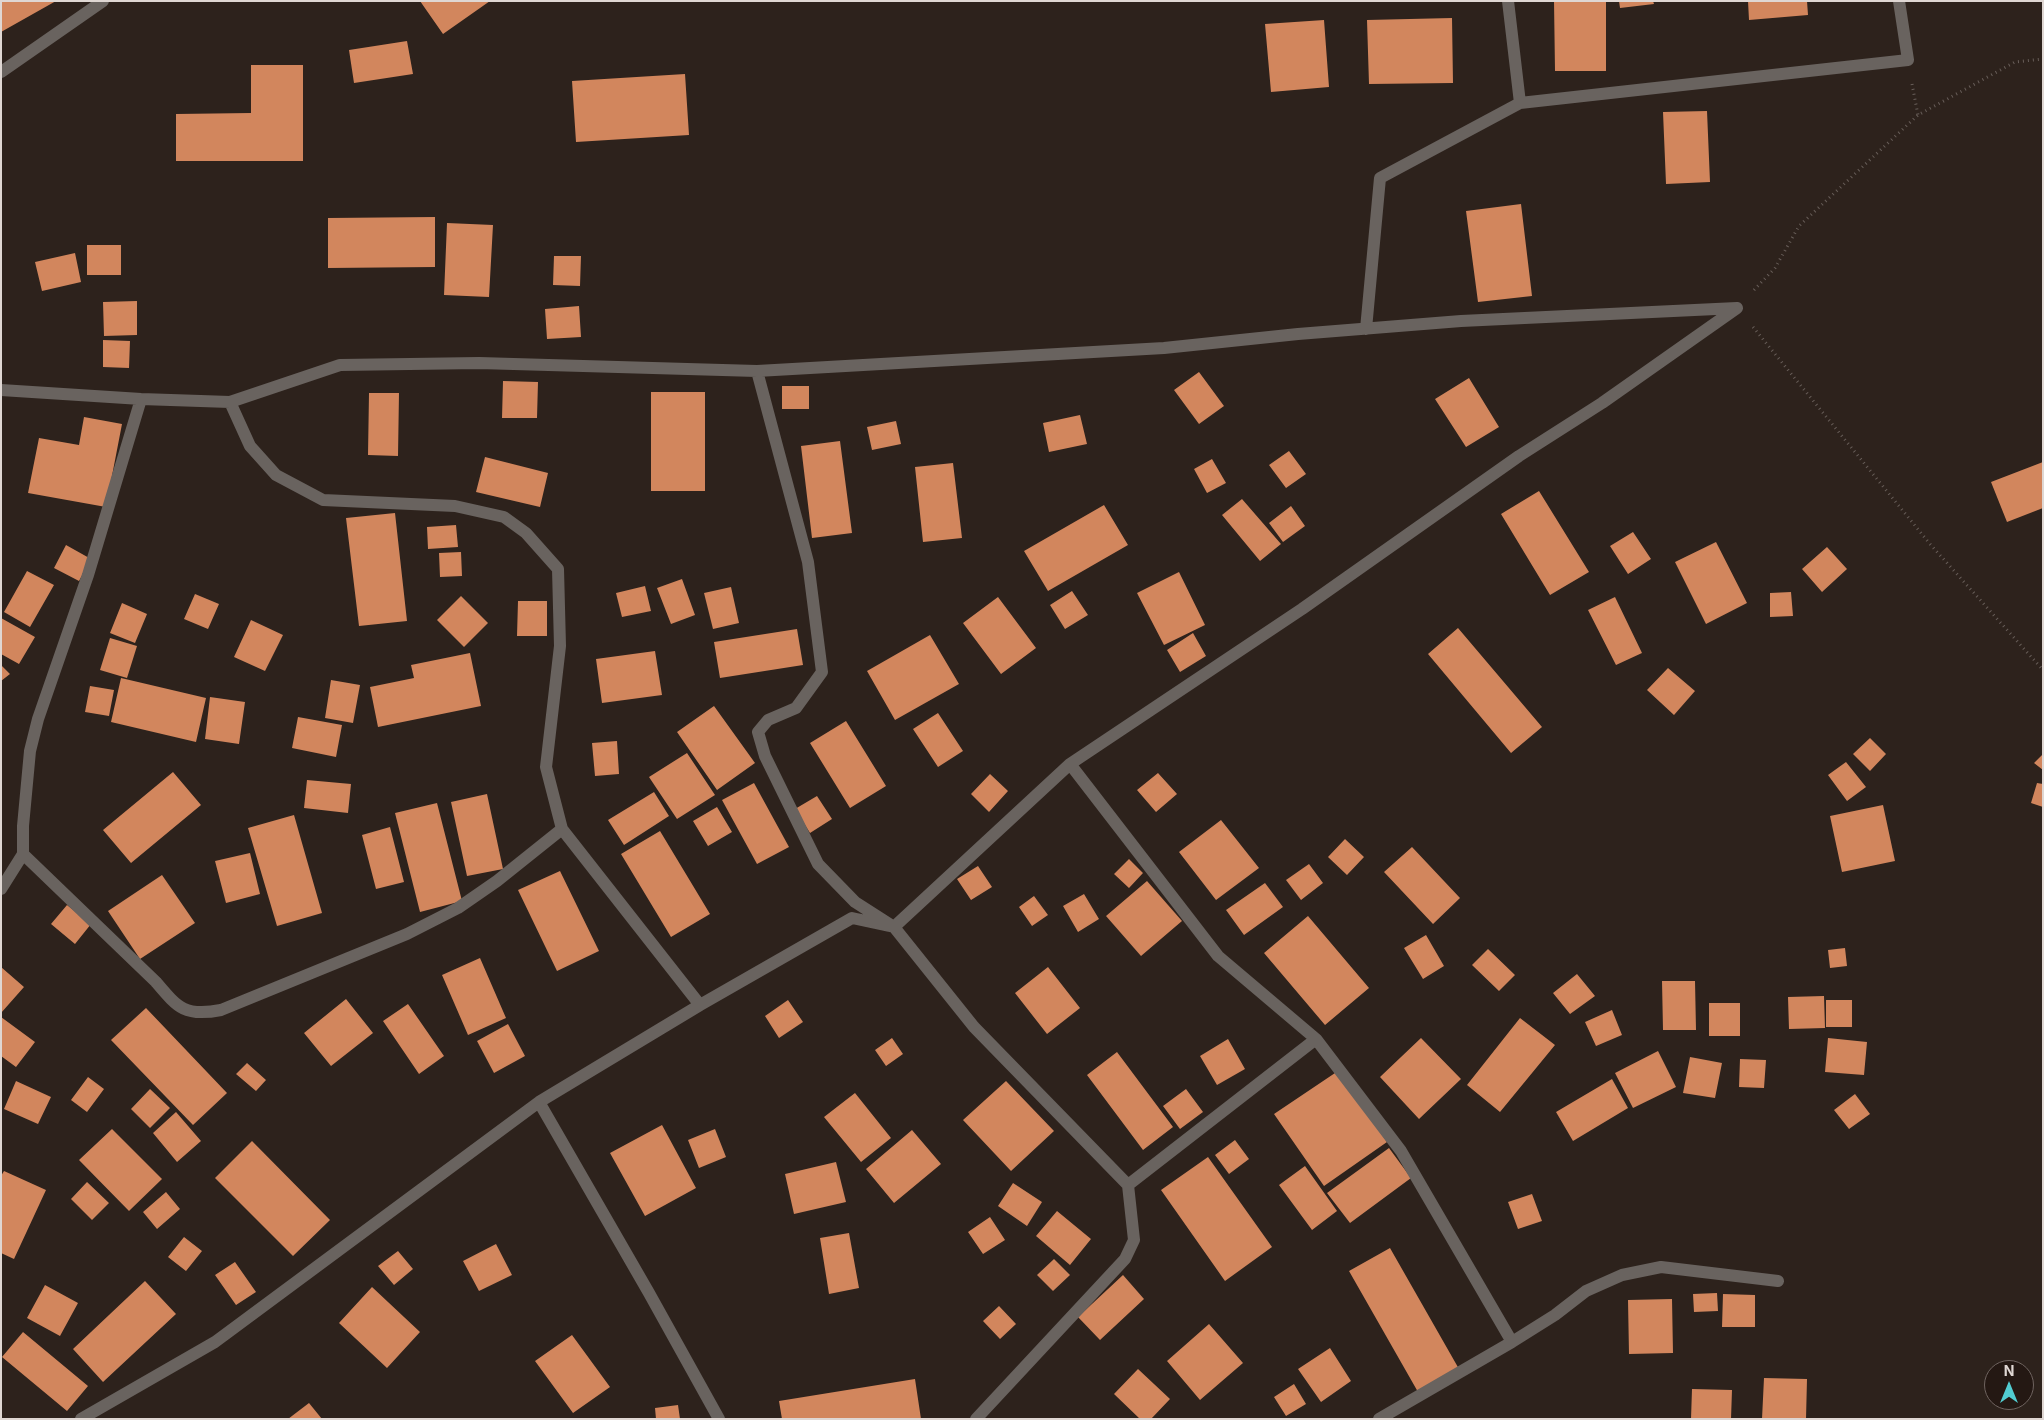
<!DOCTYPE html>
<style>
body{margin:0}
#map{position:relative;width:2044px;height:1420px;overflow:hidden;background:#2d221c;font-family:Inter,sans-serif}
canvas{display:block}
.frame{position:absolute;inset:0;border:2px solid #dfd7d3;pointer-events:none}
.north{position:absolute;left:1984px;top:1360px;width:50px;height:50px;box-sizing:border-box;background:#241813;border:1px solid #6f6460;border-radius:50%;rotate:0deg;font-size:14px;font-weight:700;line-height:20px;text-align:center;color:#dfd7d3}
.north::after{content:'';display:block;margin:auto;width:18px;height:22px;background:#51ccd1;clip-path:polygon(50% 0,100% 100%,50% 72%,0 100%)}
</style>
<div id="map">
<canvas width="2044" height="1420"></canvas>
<div class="frame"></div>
<div class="north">N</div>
</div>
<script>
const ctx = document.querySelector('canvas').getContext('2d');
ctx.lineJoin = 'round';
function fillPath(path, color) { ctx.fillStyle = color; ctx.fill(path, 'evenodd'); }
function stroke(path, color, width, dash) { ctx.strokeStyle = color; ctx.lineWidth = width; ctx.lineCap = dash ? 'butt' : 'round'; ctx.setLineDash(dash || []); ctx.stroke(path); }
const building = new Path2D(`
 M1,1H56L1,32Z
 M420,1H490L443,34Z
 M1554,1H1606V71H1555Z
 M1619,1H1653L1654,4L1620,8Z
 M1748,1H1807L1808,15L1749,20Z
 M1452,18L1453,83L1369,84L1367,20Z
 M1324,20L1329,87L1271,92L1265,24Z
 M407,41L413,74L354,83L349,50Z
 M251,65H303V161H176V114L251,113Z
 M685,74L689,135L576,142L572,81Z
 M1707,111L1710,182L1666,184L1663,112Z
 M1521,204L1532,296L1478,302L1466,211Z
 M435,217V267L328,268V218Z
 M447,223L493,225L489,297L444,295Z
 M87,245H121V275H87Z
 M75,253L81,282L42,291L35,262Z
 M554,256H581L580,286L553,285Z
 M137,301V335L104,336L103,302Z
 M579,306L581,337L547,339L545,309Z
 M103,340L130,341L129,368L103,367Z
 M1199,372L1224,406L1199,424L1174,390Z
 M1469,378L1499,427L1466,447L1435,399Z
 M503,381L538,382L537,418H502Z
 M782,386H809V409H782Z
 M651,392H705V491H651Z
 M369,393H399L398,456L368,455Z
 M1080,415L1087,444L1049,452L1043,423Z
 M84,417L122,424L106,507L28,493L39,438L79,445Z
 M896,421L901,444L872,450L867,427Z
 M840,441L852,533L812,538L801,446Z
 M1289,451L1306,474L1286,488L1269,465Z
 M485,457L548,473L540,507L476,492Z
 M1212,459L1226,483L1207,493L1194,469Z
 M2043,462V508L2007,522L1991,482Z
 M953,463L962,538L923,542L915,467Z
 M1539,491L1589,572L1550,595L1501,514Z
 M1242,499L1281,544L1260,561L1222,515Z
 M1104,505L1128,545L1048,591L1024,551Z
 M1291,506L1305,526L1283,542L1269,523Z
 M395,513L407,621L359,626L346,518Z
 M456,525L458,547L428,549L427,527Z
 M1633,532L1651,559L1628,574L1610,546Z
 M1716,542L1747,603L1706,624L1675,562Z
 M66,545L91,559L79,581L54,568Z
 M1827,547L1847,569L1822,592L1802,569Z
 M461,552L462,576L440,577L439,553Z
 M27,571L54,585L30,627L4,612Z
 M1179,572L1205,625L1164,645L1137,593Z
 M682,579L695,615L671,624L657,588Z
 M645,586L651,611L622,617L616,593Z
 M731,587L739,623L713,629L704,593Z
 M1072,591L1088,615L1065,629L1050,605Z
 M1791,592L1793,616L1770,617V593Z
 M195,594L219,604L208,629L184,619Z
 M461,596L488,623L464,647L437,620Z
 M998,597L1036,648L1001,674L963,623Z
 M1615,597L1642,653L1616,665L1588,610Z
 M518,601H547V636H517Z
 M122,603L147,614L135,643L110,633Z
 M1,618L35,637L19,664L1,654Z
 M251,620L283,635L265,671L234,657Z
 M1458,628L1542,727L1511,753L1428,654Z
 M797,629L803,665L720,678L714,642Z
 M1193,633L1206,656L1180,672L1167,650Z
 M930,635L959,684L895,720L867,671Z
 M110,638L137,646L127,678L100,670Z
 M655,651L662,695L602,703L596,659Z
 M470,653L481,706L378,727L370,687L414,678L411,665Z
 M1,665L10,674L1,681Z
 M1668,668L1695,691L1674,715L1647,690Z
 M121,678L206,698L196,742L111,722Z
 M331,680L360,685L353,723L325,718Z
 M90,686L114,690L109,716L85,712Z
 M210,697L245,702L239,744L205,739Z
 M714,706L755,763L717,790L677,732Z
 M938,713L963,751L938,767L913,729Z
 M298,717L342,725L336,757L292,748Z
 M846,721L886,786L850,808L810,743Z
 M1870,738L1886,754L1870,771L1853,754Z
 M617,741L619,774L595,776L592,743Z
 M687,753L715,795L677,819L649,777Z
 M2043,754V770L2034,763Z
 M1846,762L1866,787L1847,801L1828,775Z
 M173,772L201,805L131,863L103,830Z
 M1158,773L1177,794L1156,812L1137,790Z
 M990,774L1008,791L989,812L971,794Z
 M307,780L351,784L348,813L304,808Z
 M754,783L789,847L757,864L722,800Z
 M2037,783L2043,784V807L2031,803Z
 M654,792L669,816L624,845L608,820Z
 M487,794L503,869L467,876L451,802Z
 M817,796L832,819L810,833L795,809Z
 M437,803L462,901L420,912L395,813Z
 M1883,805L1895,861L1842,872L1830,816Z
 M717,807L732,832L708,846L693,821Z
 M294,815L322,913L277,926L248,828Z
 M1221,820L1259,868L1216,900L1179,852Z
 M390,827L404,882L376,889L362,835Z
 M660,831L710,914L671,937L621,854Z
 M1345,839L1364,857L1347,875L1328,857Z
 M1412,847L1460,898L1433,924L1384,872Z
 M250,853L260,894L226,903L215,861Z
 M1129,859L1143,873L1129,888L1114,874Z
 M1309,864L1323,883L1301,900L1286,880Z
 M978,866L992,887L971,900L957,879Z
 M560,871L599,951L557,971L518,890Z
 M162,875L195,923L140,959L108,911Z
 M1147,881L1182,921L1141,956L1106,916Z
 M1265,883L1283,907L1244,935L1226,910Z
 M1084,894L1099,919L1078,932L1063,906Z
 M1034,896L1048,915L1032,926L1019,907Z
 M67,905L91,924L75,944L51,924Z
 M1308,916L1369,988L1325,1025L1264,953Z
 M1426,935L1444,966L1423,979L1404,948Z
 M1845,948L1847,966L1830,968L1828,950Z
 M1488,949L1515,975L1499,991L1472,965Z
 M480,958L506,1018L468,1035L442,975Z
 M1,967L24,987L1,1013Z
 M1048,967L1080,1008L1047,1034L1015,993Z
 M1577,974L1595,996L1570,1014L1553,993Z
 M1662,981H1695L1696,1030H1663Z
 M1824,996L1825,1028L1789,1029L1788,997Z
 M346,999L373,1033L331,1066L304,1033Z
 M788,1000L803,1022L779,1038L765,1016Z
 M1826,1000H1852V1027H1826Z
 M1709,1003H1740V1036H1709Z
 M408,1004L444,1056L419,1074L383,1021Z
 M146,1008L227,1093L193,1125L111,1040Z
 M1612,1010L1622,1035L1596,1046L1585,1022Z
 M1,1017L35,1042L16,1067L1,1056Z
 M1520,1018L1555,1045L1500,1112L1467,1085Z
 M508,1024L525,1056L494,1073L477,1041Z
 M892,1038L903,1054L886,1066L875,1050Z
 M1421,1038L1461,1079L1419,1119L1380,1077Z
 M1828,1038L1867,1042L1864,1075L1825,1072Z
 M1228,1039L1245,1069L1217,1085L1200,1056Z
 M1658,1051L1676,1087L1633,1108L1615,1073Z
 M1117,1052L1173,1127L1143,1150L1087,1075Z
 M1690,1057L1722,1063L1715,1098L1683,1093Z
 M1740,1059L1766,1060L1764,1088L1739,1087Z
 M247,1063L266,1080L256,1091L236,1074Z
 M1338,1071L1387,1142L1324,1186L1274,1114Z
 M88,1077L104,1089L87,1112L71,1100Z
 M1612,1079L1628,1108L1573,1141L1556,1112Z
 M16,1081L51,1097L38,1124L4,1109Z
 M1006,1081L1054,1131L1011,1171L963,1120Z
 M150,1089L170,1108L150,1128L131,1109Z
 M1186,1089L1203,1112L1180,1129L1163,1106Z
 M855,1093L891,1138L861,1162L824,1117Z
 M1855,1094L1870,1114L1849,1129L1834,1110Z
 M176,1112L201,1141L177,1162L153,1133Z
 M662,1125L696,1188L645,1216L610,1153Z
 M112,1129L162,1179L129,1211L79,1160Z
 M715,1129L726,1157L699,1168L688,1140Z
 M912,1130L941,1164L894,1203L866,1169Z
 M1235,1140L1249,1159L1229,1174L1215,1155Z
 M252,1141L330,1220L293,1256L215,1178Z
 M1389,1148L1411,1178L1350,1223L1327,1193Z
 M1208,1157L1272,1247L1225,1281L1161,1190Z
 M836,1162L846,1202L794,1214L785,1174Z
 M1305,1166L1337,1211L1312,1230L1279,1185Z
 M4,1171L46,1190L14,1259L1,1253V1176Z
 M87,1182L109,1203L92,1220L71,1199Z
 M1013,1183L1042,1202L1027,1226L998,1206Z
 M166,1192L180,1209L157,1229L143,1212Z
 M1532,1194L1542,1221L1518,1229L1508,1202Z
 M1057,1211L1091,1239L1070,1265L1036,1236Z
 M990,1217L1005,1240L983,1254L968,1232Z
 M849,1233L859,1288L829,1294L820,1238Z
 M184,1237L202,1251L186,1271L168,1257Z
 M496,1244L512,1275L479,1291L463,1261Z
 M1390,1248L1459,1369L1418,1392L1349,1271Z
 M398,1251L413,1269L394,1285L378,1266Z
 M1054,1259L1070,1275L1053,1291L1037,1275Z
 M235,1262L256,1292L236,1305L215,1275Z
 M1123,1275L1144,1299L1100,1340L1078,1317Z
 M145,1281L176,1314L103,1382L73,1349Z
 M45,1285L78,1303L60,1336L27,1318Z
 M372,1287L420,1332L387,1368L339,1323Z
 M1717,1293L1718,1311L1694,1312L1693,1294Z
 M1723,1294L1755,1295V1327H1722Z
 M1672,1299L1673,1353L1629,1354L1628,1300Z
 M999,1306L1016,1324L1000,1339L983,1321Z
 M1209,1324L1243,1363L1200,1400L1167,1361Z
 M23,1332L88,1386L67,1411L2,1357Z
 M572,1335L610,1387L573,1413L535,1361Z
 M1330,1348L1351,1381L1321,1402L1298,1369Z
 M1138,1369L1170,1399L1151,1419H1140L1114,1394Z
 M1764,1378L1807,1379L1806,1419H1762Z
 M915,1379L921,1419H782L779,1401Z
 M1294,1384L1306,1404L1286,1416L1274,1397Z
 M1692,1389L1732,1390L1731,1419H1691Z
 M309,1403L322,1419H288Z
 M678,1405L680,1419H656L655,1408Z`);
const path = new Path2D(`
 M1912,84L1918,115
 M1754,290L1775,268L1799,226L1918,115L2015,62L2043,59
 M1753,327L1930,544L2043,670`);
const street = new Path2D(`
 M1,72L103,1
 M1520,103L1908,60L1899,1
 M1366,329L1380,178L1520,103L1508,1
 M757,371L808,562L822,672L796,708L768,720L758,732L765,756L818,864L855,902L894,927L974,1027L1128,1185L1134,1240L1125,1259L976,1419
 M1,390L141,399L230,402L340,365L479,363L757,371L1164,348L1298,334L1461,321L1737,308
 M230,402L250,446L276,475L323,500L455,506L504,517L526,533L558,569L560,646L546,767L562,829L700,1005
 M1070,764L1218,956L1316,1039L1401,1151L1512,1342
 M23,854L156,982C178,1008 185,1017 221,1010L407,934L458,908L497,881L562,829
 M1,889L23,854V826L30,751L38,719L88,575L141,399
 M539,1102L649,1293L719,1419
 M1128,1185L1316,1039
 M81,1419L215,1342L539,1102L700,1005L852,918L894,927L1070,764L1302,609L1519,456L1602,403L1737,308
 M1379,1419L1512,1342L1555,1315L1586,1291L1622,1275L1661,1267L1778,1281`);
fillPath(building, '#d2865d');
stroke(path, '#685e59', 3, [1, 4]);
stroke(street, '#69635f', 12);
</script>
